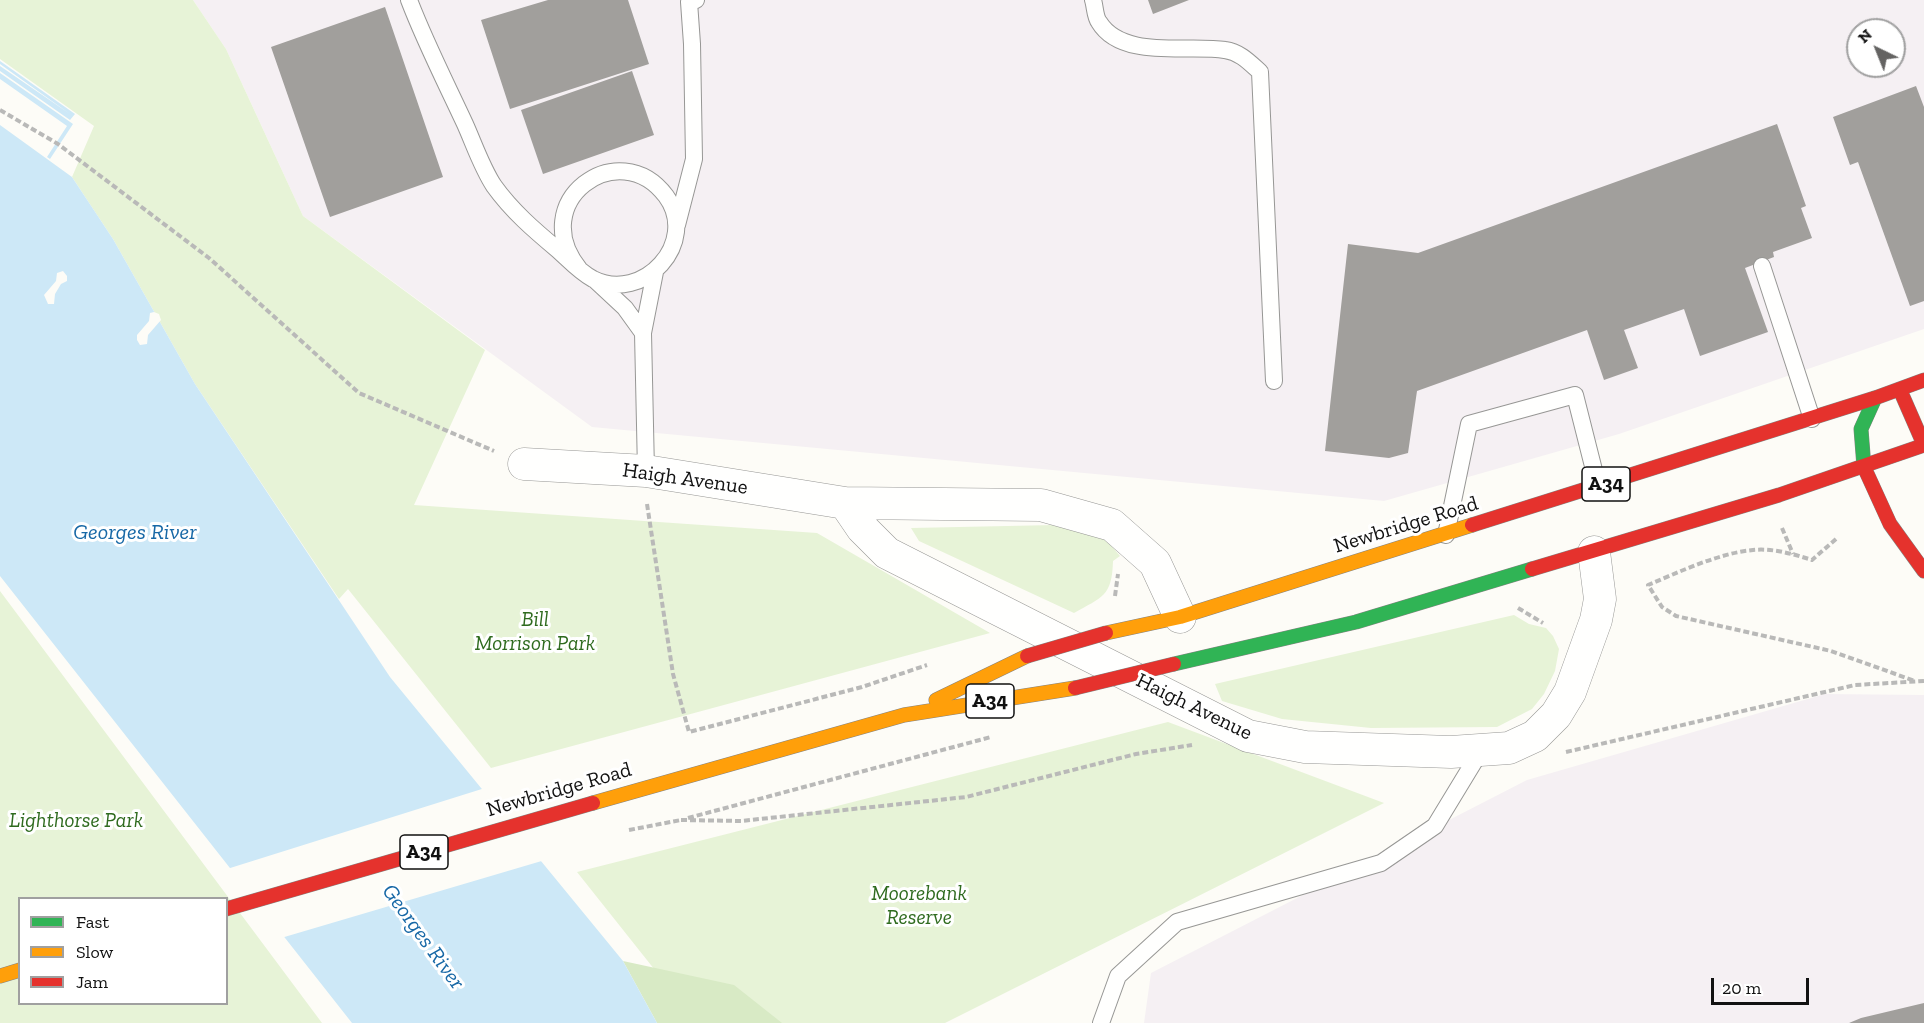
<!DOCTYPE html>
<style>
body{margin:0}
#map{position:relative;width:1924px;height:1023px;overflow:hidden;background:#fdfcf7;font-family:"Zilla Slab",serif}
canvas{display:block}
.legend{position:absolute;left:18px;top:897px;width:210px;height:108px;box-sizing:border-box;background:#fff;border:2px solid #a0a0a0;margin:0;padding:8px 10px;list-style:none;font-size:18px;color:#111}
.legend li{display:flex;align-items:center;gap:12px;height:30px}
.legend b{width:30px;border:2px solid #a0a0a0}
.north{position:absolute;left:1846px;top:18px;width:60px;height:60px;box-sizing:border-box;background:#fff;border:2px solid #a0a0a0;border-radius:50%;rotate:317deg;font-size:16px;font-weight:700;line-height:24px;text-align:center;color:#111}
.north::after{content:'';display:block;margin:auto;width:21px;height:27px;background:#646362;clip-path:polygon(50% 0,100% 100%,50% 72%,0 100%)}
.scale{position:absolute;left:1711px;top:978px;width:98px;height:27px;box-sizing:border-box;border:3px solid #111;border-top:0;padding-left:8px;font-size:18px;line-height:21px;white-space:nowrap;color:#111;-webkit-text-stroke:4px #fff;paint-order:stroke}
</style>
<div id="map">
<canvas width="1924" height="1023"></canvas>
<ul class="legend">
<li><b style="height:8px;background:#30b455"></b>Fast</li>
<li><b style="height:8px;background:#ff9f0a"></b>Slow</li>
<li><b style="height:8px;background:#e5322d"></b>Jam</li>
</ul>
<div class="north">N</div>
<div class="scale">20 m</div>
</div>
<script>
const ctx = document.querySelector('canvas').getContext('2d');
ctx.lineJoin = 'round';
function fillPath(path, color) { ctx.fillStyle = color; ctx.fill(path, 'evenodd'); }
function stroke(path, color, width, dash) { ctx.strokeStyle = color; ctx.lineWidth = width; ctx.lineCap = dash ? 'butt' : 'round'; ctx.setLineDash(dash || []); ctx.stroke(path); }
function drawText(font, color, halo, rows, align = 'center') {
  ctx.font = font + ' "Zilla Slab",serif'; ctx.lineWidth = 6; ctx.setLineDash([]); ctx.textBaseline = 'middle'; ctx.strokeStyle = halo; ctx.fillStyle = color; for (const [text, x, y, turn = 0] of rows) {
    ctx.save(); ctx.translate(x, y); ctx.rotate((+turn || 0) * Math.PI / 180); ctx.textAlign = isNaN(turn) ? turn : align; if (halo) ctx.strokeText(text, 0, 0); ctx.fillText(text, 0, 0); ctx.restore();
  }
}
const industrial = new Path2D(`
 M193,0H1924V329L1619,434L1384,501L592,427L303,216L226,49ZM1858,30H1894V66H1858Z
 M1825,694L1924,695V1023H1144L1151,973L1527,780Z`);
const green = new Path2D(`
 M0,0H193L226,49L303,216L485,350L414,505L817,533L990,633L491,768L348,589L339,599L195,384L113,239L72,177L94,126L0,59Z
 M1055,525L1105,538L1120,556L1113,561C1112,597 1102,597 1074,613L919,541L911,528Z
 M0,591L322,1023H0ZM20,898H226V1004H20Z
 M1514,615L1529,624L1546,628L1553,636L1559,649L1555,671L1544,694L1532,709L1497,727L1371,728L1282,719L1222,701L1215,684Z
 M1168,722L1384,803L945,1023H697L577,872Z`);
const forest = new Path2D(`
 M623,961L734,985L782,1023H657Z`);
const water = new Path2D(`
 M0,61L75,114L70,120L0,71V66L70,114L0,64Z
 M0,73L73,124L50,159L47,157L67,126L0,79Z
 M0,125L72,177L113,239L195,384L390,677L623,961L657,1023H352L0,576Z`);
const pier = new Path2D(`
 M63,271L67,276V281L61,284L55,294L54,304H48L44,295L56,281L57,273Z
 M154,312L159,314L161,320L148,335L147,344L140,345L137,340V335L149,321L150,313Z
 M485,788L545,860L281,938L227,869Z`);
const building = new Path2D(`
 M548,0H628L649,64L510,109L481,20Z
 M1148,0H1189L1153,14Z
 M385,7L443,177L330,217L271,47Z
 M632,71L654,135L543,174L521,110Z
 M1916,86L1924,107V301L1910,306L1858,162L1850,165L1833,117Z
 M1777,124L1806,206L1801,208L1812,238L1773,252L1774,257L1745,268L1768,332L1700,356L1684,309L1624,330L1638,368L1604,380L1587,330L1417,391L1408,453L1389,458L1325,451L1348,244L1418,253Z
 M1924,1003V1023H1849L1861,1018Z`);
const path = new Path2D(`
 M0,110L58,144L209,258L359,393L494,451
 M647,504L673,674L689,732L862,687L927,665
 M1782,528L1793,554
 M1836,539L1812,560C1793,554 1773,548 1753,550C1719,553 1679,572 1648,585L1662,607L1676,616L1831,651L1915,681
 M1115,596L1118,574
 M1518,608L1543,623
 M1566,752L1855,685L1924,681
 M688,818L991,737
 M681,820L741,821L966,797L1136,754L1192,745
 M629,830L681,820`);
const lane = new Path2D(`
 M409,0C425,42 446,83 465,124C474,144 482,168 494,186C512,211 534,230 558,250C569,260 580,272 593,279C643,304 700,242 666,196C619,133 524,202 580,270
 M1093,0C1095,6 1095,17 1099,22C1122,60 1189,44 1225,50C1240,52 1250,63 1260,72L1274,381
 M677,225L694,159L692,44L689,2L696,0
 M1762,266L1812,419
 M596,281L625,308L643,333
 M646,471L643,333L655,272
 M1446,535L1469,424L1575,395L1598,486
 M1101,1023L1118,976L1177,922L1381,863L1435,826L1480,752`);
const street = new Path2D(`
 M524,464L646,471L845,503L1041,505L1112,525L1155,563L1180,617
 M845,503L862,528L887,553L1248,736L1305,747L1451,752L1509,748L1535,736L1556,715L1570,692L1596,620L1600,599L1594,552`);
const fast = new Path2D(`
 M1864,467L1861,429L1875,398
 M1174,664L1356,622L1532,569`);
const slow = new Path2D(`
 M1106,633L1180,617L1472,525
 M936,700L1027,656
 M593,803L904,715L1075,688
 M0,976L20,970`);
const jam = new Path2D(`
 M1900,390L1924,445
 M1864,467L1890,524L1924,571
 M1472,525L1875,398L1924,380
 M1532,569L1779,495L1924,445
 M226,909L593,803`);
const jamBridge = new Path2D(`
 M1027,656L1106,633
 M1075,688L1174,664`);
const shields = [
 [1606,484,48],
 [990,701,48],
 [424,852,48]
];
const shieldNames = [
 ["A34",1606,484],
 ["A34",990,701],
 ["A34",424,852]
];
const streetNames = [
 ["Haigh Avenue",685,479,8],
 ["Newbridge Road",1406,525,-17],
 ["Haigh Avenue",1194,707,26],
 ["Newbridge Road",559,790,-16]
];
const parkNames = [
 ["Bill",535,620],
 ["Morrison Park",535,644],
 ["Lighthorse Park",76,821],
 ["Moorebank",919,894],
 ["Reserve",919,918]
];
const waterNames = [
 ["Georges River",135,533],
 ["Georges River",423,937,54]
];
fillPath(industrial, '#f5f0f3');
fillPath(green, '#e7f3d7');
fillPath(forest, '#d8eac5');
fillPath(water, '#cde8f7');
fillPath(pier, '#fdfcf7');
fillPath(building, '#a19f9c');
stroke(lane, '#979795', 18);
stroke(street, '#979795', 33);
stroke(fast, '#858482', 15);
stroke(slow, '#858482', 15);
stroke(jam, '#858482', 15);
stroke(path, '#b9b9b8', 4, [6, 3]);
stroke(lane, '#fffffe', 16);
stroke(street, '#fffffe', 32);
stroke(fast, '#30b455', 14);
stroke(slow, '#ff9f0a', 14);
stroke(jam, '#e5322d', 14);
stroke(jamBridge, '#858482', 15, []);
stroke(jamBridge, '#e5322d', 14);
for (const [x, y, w] of shields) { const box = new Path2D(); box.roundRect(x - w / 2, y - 17, w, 34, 4.5); ctx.fillStyle = '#fff'; ctx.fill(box); stroke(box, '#111', 1.5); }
drawText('bold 20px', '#111', null, shieldNames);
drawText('21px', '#111', '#fff', streetNames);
drawText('italic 21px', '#2f6b1f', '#fff', parkNames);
drawText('italic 22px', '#1768a6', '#fff', waterNames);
</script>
